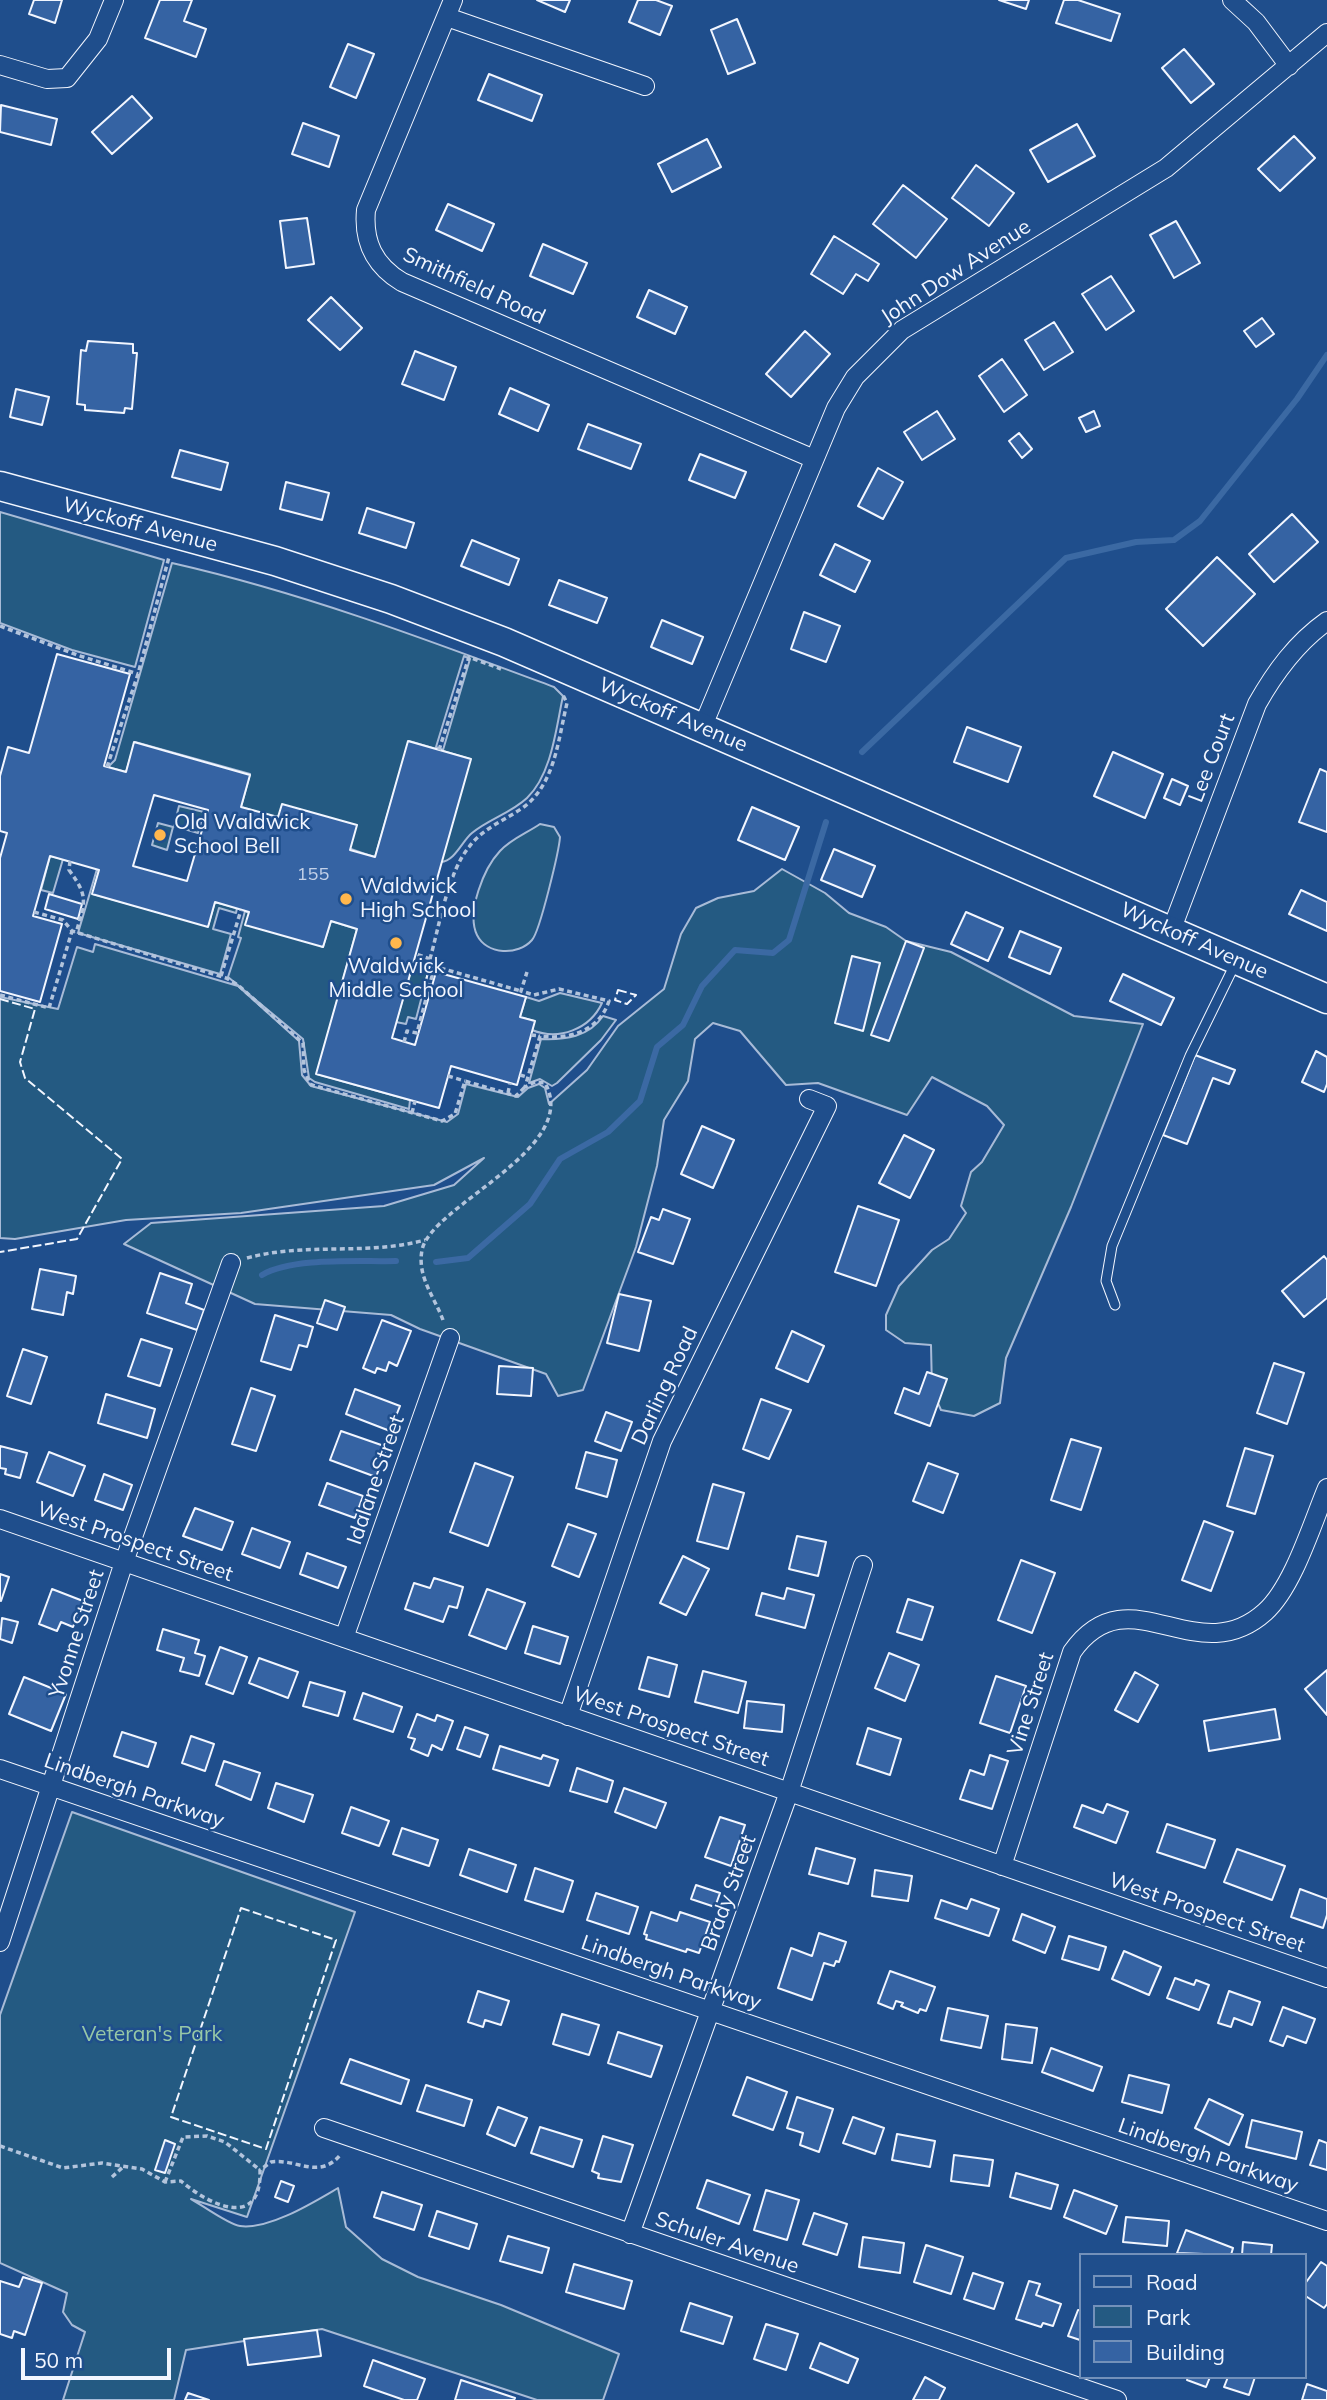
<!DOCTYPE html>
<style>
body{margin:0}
#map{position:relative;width:1327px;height:2400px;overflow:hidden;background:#1f4e8c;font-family:Mulish,sans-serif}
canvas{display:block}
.legend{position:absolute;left:1079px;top:2253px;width:228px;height:126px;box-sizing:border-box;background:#1f4e8c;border:2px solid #7391ba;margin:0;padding:9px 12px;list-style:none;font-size:21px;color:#f2f6ff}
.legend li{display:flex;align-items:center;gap:14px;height:35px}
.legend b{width:35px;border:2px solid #7391ba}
.scale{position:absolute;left:21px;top:2348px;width:150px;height:32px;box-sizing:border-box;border:4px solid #f2f6ff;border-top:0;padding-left:9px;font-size:21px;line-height:24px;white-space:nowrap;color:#f2f6ff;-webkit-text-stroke:5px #1f4e8c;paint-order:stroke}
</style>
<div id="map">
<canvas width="1327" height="2400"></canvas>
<ul class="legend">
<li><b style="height:9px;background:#1f4e8c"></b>Road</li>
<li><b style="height:19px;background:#245a82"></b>Park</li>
<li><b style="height:19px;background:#3563a3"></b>Building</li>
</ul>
<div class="scale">50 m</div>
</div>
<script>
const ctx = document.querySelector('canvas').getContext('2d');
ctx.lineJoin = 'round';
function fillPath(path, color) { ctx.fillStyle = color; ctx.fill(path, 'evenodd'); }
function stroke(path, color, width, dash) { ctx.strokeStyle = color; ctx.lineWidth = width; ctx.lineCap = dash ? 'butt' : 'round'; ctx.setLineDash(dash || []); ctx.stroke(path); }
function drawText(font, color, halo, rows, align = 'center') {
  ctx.font = font + ' Mulish,sans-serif'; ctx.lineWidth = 5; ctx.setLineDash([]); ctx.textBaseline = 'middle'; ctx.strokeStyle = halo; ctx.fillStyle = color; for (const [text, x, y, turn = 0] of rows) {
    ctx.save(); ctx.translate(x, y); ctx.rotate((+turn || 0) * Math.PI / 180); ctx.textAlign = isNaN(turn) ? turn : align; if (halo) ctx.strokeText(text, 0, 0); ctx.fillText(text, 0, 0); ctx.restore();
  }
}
const green = new Path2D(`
 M0,512L164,560L135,667L72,650L0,623Z
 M172,563C304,593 428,640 554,687L563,696C556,728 552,774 527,798C511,813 489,819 472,833C462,841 455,861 441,862L470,759L409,741L375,857C329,844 287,820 241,807L250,774L135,742L126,772L108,767L115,760ZM464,656L470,659L443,750L436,747Z
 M179,806L204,812L198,833L174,826Z
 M158,823L173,827L167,850L152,845Z
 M540,824L554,827L560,837C559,851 540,931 532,940C518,956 487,955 477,935C466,912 484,868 500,851C511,839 527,833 540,824Z
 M50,856L63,859L53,893L41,890Z
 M97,869L99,870L93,894L208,926L215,902L237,908L236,913L219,908L213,929L231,934L220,974L78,933Z
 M782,869L825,893L849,913L886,927L906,941L951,952L1074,1016L1143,1024L1071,1207L1006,1358L1000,1403L974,1416L941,1410L932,1390L931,1345L905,1343L886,1330V1315L899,1286L932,1250L949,1239L966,1213L961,1206L971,1172L982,1162L1004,1125L987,1106L932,1077L907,1115L818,1083L786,1085L740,1031L713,1023L695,1039L688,1081L664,1120L657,1166L636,1247L583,1390L558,1396L546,1374L420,1329L391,1315L255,1304L124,1244L151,1223L384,1206L454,1185L484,1158L434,1185L241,1213L126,1220L15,1239L0,1238V997L58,1009L77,947L93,952L95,944L238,986L299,1041L302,1075L311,1086L447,1122L458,1114L466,1084L518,1097L528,1088L539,1084L545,1088L549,1104L587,1070L618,1026L664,989L681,934L696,908L718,898L754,891Z
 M245,911L323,947L331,921L357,929L317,1074L410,1100L409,1109L315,1082L309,1078L303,1039L228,977L241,938L238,937Z
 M414,961L430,965L416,1019L408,1017L406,1024L396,1022Z
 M560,993L602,1003C590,1029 559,1041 532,1030L534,1021L520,1017L526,997L539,1001Z
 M603,1016L616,1020L601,1040L557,1083L552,1086L540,1079L529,1083L541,1039C565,1040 589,1037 603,1016Z
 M72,1812L355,1912L247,2217L191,2199C202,2205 229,2225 240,2226C269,2230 314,2202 338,2188L346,2227L382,2259L418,2277L501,2305L619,2354L603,2400H537L322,2329L186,2350L174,2400H63L85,2332L72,2325L63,2312L67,2293L0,2263V2015Z`);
const stream = new Path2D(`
 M862,752L1066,558L1136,542L1174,540L1200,521L1297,399L1327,355
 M436,1262L468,1258L530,1204L560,1159L608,1132L640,1101L657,1047L683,1025L702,986L735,950L773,953L789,940L826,822
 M262,1275C293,1257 359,1262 396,1261`);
const building = new Path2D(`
 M34,0H62L55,23L29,14Z
 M160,0H192L184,21L206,29L196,57L145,38Z
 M537,0H570L565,12Z
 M638,0H656L672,6L660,35L629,22Z
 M999,0H1029L1026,9Z
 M1064,0H1078L1120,14L1111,41L1056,23Z
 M737,19L755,63L728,74L711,30Z
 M348,44L374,54L356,98L330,87Z
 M1184,49L1214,84L1191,103L1162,68Z
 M489,74L542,95L532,121L478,100Z
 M132,96L152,118L112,154L92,132Z
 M1,105L57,119L51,145L0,132Z
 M303,123L339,136L329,167L292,154Z
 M1077,124L1095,156L1048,182L1030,150Z
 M1294,136L1315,158L1280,191L1258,169Z
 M707,139L721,167L672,192L658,164Z
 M976,165L1014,193L989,226L952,198Z
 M903,185L947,219L916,258L873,224Z
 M448,204L494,224L482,251L436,230Z
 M307,218L314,264L286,268L280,221Z
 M1176,221L1200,263L1174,278L1150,235Z
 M834,236L879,264L868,281L856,274L843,294L811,274Z
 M543,244L587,263L573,294L530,276Z
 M1111,276L1134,311L1106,330L1082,294Z
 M649,290L687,307L675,334L637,317Z
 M331,297L362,328L340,350L308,320Z
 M1262,318L1274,334L1256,347L1244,331Z
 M1054,322L1073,352L1044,370L1025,340Z
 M805,331L830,354L791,397L766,374Z
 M88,341L133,344V353H137L132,409L125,408L124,413L85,410V405L77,404L81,350L86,351Z
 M415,351L456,367L444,400L402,384Z
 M1002,359L1027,395L1004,412L979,376Z
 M510,388L549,405L538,431L499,414Z
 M16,389L49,397L42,425L10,417Z
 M937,411L955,439L922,460L904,432Z
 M1094,411L1100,426L1086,432L1079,418Z
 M588,424L641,444L631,469L578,449Z
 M1019,433L1032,449L1022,458L1009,441Z
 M180,450L228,463L221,490L172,477Z
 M700,454L746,472L735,498L689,480Z
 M878,468L903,482L883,519L858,506Z
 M286,482L329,493L322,520L280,509Z
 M367,508L414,523L406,548L359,533Z
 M1292,514L1318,542L1274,582L1249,554Z
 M472,540L519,559L509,585L461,566Z
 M835,544L870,561L855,592L820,575Z
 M1217,557L1255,594L1203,646L1166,609Z
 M559,580L607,598L597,623L549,605Z
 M804,612L840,626L826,662L791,649Z
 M662,620L703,637L692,664L651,647Z
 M57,654L130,674L104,766L126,772L134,742L250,775L241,807L278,817L282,804L357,825L350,850L375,857L408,741L471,759L392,1038L415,1045L436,972L526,997L520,1017L535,1021L517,1085L451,1066L439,1108L316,1074L357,929L331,921L323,947L245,925L249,912L215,902L208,927L92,894L99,870L50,856L33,916L62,924L40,1002L0,991V858L7,833L0,831V776L8,747L29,753ZM154,795L208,810L187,881L133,866Z
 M967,727L1021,747L1008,782L954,762Z
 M1113,752L1163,774L1145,818L1094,796Z
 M1320,769L1327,772V832L1299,822Z
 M1172,779L1188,786L1180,805L1164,798Z
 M752,807L799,827L785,860L738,840Z
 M834,849L875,866L862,897L821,880Z
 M1301,890L1327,902V931L1289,914Z
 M49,894L82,904L78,919L45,909Z
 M966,912L1003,928L988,961L951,944Z
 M1020,931L1061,948L1050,974L1009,957Z
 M906,941L924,948L889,1041L871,1035Z
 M852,956L880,963L863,1031L835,1023Z
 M1123,974L1174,998L1161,1025L1110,1001Z
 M1316,1051L1327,1057V1084L1324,1092L1302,1082Z
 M1195,1055L1235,1070L1229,1084L1213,1078L1187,1144L1163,1135Z
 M702,1126L734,1140L713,1188L681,1174Z
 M904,1135L934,1150L910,1198L879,1183Z
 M858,1206L899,1220L876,1286L835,1272Z
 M663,1209L690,1219L673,1264L638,1252L651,1217L659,1220Z
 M1324,1256L1327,1260V1298L1304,1317L1282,1291Z
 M40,1269L76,1276L73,1294L67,1292L63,1315L32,1309Z
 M160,1273L192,1284L186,1303L204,1310L197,1330L147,1313Z
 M619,1294L651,1301L639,1351L607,1343Z
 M325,1300L345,1307L337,1330L317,1323Z
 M275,1315L313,1327L307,1347L299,1345L291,1370L261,1361Z
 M382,1320L411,1331L397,1366L389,1362L386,1371L377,1368L375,1373L363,1368Z
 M792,1331L824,1346L808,1382L776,1368Z
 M141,1339L172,1349L160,1386L128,1376Z
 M23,1349L47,1357L31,1404L7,1396Z
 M1274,1363L1304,1373L1287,1424L1257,1413Z
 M499,1366L533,1368L531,1396L497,1394Z
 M927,1372L947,1379L930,1426L895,1413L904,1388L919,1394Z
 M251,1388L275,1396L256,1451L232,1444Z
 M355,1389L400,1406L390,1431L346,1414Z
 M106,1394L155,1409L147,1438L98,1423Z
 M761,1399L791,1410L769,1459L743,1449Z
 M606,1412L632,1422L621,1451L595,1441Z
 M341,1431L387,1447L376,1477L330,1460Z
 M1071,1439L1101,1448L1081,1510L1051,1500Z
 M0,1446L27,1453L20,1478L5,1474L6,1469L0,1468Z
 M1245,1448L1273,1456L1255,1514L1227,1506Z
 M49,1452L85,1466L73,1496L37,1482Z
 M586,1452L617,1460L607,1497L576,1488Z
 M475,1463L513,1477L488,1546L450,1532Z
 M928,1463L958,1474L943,1513L913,1501Z
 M104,1474L132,1485L123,1510L95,1500Z
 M327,1483L363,1496L355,1518L319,1505Z
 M713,1484L744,1493L728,1549L697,1541Z
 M195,1508L233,1522L222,1550L183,1536Z
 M1204,1521L1233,1532L1211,1591L1182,1580Z
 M568,1524L596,1534L579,1577L552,1566Z
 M252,1528L290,1542L280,1568L242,1554Z
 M797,1536L826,1542L818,1576L789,1569Z
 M307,1553L346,1567L338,1588L300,1574Z
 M683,1556L709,1569L686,1615L660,1603Z
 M1021,1560L1055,1573L1032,1633L998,1620Z
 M0,1574L9,1577L1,1601L0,1600Z
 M434,1578L463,1587L457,1608L449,1606L443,1622L405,1609L414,1583L430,1588Z
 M787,1588L814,1595L805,1628L756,1615L762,1593L784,1599Z
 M52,1589L83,1601L73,1627L61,1622L57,1631L39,1624Z
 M487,1589L525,1603L506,1649L469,1635Z
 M908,1599L933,1607L922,1640L897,1632Z
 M2,1618L18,1622L12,1643L0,1639Z
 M533,1626L568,1637L560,1664L525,1653Z
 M163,1629L199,1640L195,1653L205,1656L199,1676L180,1671L184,1658L157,1650Z
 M220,1647L247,1657L233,1694L206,1684Z
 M889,1653L919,1665L905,1701L875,1688Z
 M648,1657L677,1665L669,1697L639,1689Z
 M259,1658L298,1672L288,1698L249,1683Z
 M1327,1670V1715L1305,1689Z
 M703,1671L746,1682L738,1713L695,1702Z
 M1135,1672L1158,1685L1138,1722L1115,1710Z
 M996,1676L1026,1686L1010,1733L980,1723Z
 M24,1677L66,1694L51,1731L9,1714Z
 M310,1682L345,1692L338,1716L303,1706Z
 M363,1693L402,1707L393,1732L354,1719Z
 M747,1701L784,1705L782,1732L744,1728Z
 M1275,1709L1280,1739L1209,1751L1204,1721Z
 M417,1714L435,1721L437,1715L453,1721L442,1750L432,1745L428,1756L411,1749L415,1739L408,1737Z
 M465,1727L488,1735L480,1757L457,1749Z
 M868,1728L901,1739L890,1775L857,1764Z
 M122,1732L156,1743L148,1767L114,1756Z
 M191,1736L214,1744L205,1771L182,1763Z
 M500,1746L541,1759L543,1755L558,1760L549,1786L493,1769Z
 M990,1755L1008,1761L992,1809L960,1799L970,1770L984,1775Z
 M224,1761L260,1773L251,1800L216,1785Z
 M577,1768L613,1781L607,1802L570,1791Z
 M276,1783L313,1795L304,1822L268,1808Z
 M624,1788L666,1803L656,1828L615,1812Z
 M1107,1804L1128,1812L1116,1843L1074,1827L1082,1805L1103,1813Z
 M351,1807L389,1821L379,1846L342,1833Z
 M720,1817L745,1825L731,1866L705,1857Z
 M1167,1824L1215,1840L1205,1868L1157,1852Z
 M402,1828L438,1840L429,1866L393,1854Z
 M816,1848L855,1859L848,1884L809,1874Z
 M469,1849L516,1865L507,1892L460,1875Z
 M1237,1849L1285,1866L1272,1900L1224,1882Z
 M535,1868L573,1881L563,1912L525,1900Z
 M875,1870L912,1876L908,1901L872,1896Z
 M696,1885L720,1893L715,1907L691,1899Z
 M1300,1889L1327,1899V1915L1323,1928L1291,1917Z
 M596,1893L638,1907L629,1934L587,1920Z
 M971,1899L999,1909L989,1936L935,1918L941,1900L967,1909Z
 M651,1912L677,1921L680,1912L710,1922L699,1953L687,1949L686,1952L646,1939L647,1935L644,1934Z
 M1022,1914L1055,1927L1045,1953L1013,1940Z
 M819,1933L846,1942L839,1962L836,1961L834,1966L824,1963L812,2000L778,1988L791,1948L812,1956Z
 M1069,1936L1106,1947L1099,1970L1062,1959Z
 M1124,1951L1161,1967L1149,1995L1112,1979Z
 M890,1971L935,1987L926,2011L920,2009L918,2013L901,2006L903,2003L896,2001L893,2009L878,2003Z
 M1175,1978L1194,1985L1196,1980L1209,1985L1199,2010L1167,1998Z
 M478,1991L509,2001L501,2025L485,2020L483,2027L468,2022Z
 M1229,1991L1260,2002L1252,2025L1234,2018L1231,2027L1218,2023Z
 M1283,2007L1315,2019L1306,2043L1287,2036L1283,2046L1270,2041Z
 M948,2008L988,2016L981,2048L941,2040Z
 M562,2014L599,2025L589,2055L553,2044Z
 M1006,2024L1037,2028L1032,2063L1002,2059Z
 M618,2032L662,2046L651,2077L608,2063Z
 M1051,2048L1102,2067L1093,2091L1042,2072Z
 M350,2059L409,2080L401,2104L341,2083Z
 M1129,2075L1169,2085L1162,2113L1122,2102Z
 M747,2077L787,2092L773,2130L733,2115Z
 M426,2085L472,2100L464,2126L417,2111Z
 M797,2097L833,2109L819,2152L800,2145L803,2133L787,2128Z
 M1209,2099L1243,2115L1229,2145L1195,2128Z
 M498,2107L527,2118L515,2146L487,2134Z
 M853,2117L884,2128L875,2154L843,2143Z
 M1252,2120L1302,2132L1296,2159L1246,2147Z
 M540,2127L582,2140L573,2167L531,2153Z
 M897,2134L935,2141L930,2167L892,2160Z
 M603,2136L633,2145L621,2182L598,2178L599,2174L592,2171Z
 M165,2140L175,2144L165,2173L155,2170Z
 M1319,2140L1327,2143V2170L1310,2165Z
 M954,2155L993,2160L989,2186L951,2181Z
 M1016,2173L1058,2185L1051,2209L1010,2197Z
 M707,2180L750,2195L739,2224L697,2208Z
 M281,2181L294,2186L288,2202L275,2197Z
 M766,2190L799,2200L787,2240L754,2230Z
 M1074,2190L1117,2206L1106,2234L1064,2217Z
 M382,2192L422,2205L414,2230L374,2217Z
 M437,2211L477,2224L469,2249L429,2236Z
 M814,2213L847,2224L837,2255L803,2244Z
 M1126,2217L1169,2221L1167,2246L1123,2242Z
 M1186,2230L1233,2248L1231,2255L1177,2253Z
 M508,2236L549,2248L542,2273L500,2261Z
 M863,2237L904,2243L900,2273L859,2267Z
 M1243,2242L1272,2245L1271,2255H1242Z
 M926,2245L963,2257L951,2294L914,2282Z
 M1321,2262L1327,2266V2304L1324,2308L1304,2295V2285Z
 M574,2264L632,2281L624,2309L566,2292Z
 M973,2273L1003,2283L994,2309L964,2299Z
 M23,2277L42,2283L25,2335L14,2331L12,2338L0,2334V2281L19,2287Z
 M1029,2281L1040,2284L1036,2295L1061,2304L1053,2326L1043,2323L1041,2327L1016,2319Z
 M690,2303L732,2317L723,2344L681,2331Z
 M1078,2310H1080V2340L1068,2336Z
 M766,2324L798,2334L786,2370L754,2359Z
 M317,2330L321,2356L248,2365L244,2339Z
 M820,2343L858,2359L848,2383L810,2368Z
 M373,2360L425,2379L417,2400H404L364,2386Z
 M925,2377L945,2388L939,2400H913Z
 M1188,2377H1210L1206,2387L1187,2380Z
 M1228,2377H1255L1249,2395L1224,2387Z
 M461,2380L515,2398L514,2400H455Z
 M1307,2384L1327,2391V2400H1302Z
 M188,2393L209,2400H185Z`);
const path = new Path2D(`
 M0,626L77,655L138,674
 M439,750L469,657L501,669
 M107,767L138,674L169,557
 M70,861L69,870C89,897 85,901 76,933
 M436,881L452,885
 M34,912L63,920L72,931L226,978L238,985L303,1043L304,1070L310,1084L315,1086L442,1121L455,1114L465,1081L516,1096L525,1087
 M430,959C439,927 448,872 469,847C482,829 503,821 521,809C555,786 558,740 567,703L563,695
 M436,961L440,968L521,991
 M221,976L241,910
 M0,995L49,1008L72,931
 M531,1035L540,1036
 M404,1042L407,1031L417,1033L436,961L416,954
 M520,1075L527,1077
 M448,1076L465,1081
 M508,1093L510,1083
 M412,1113L415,1101
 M247,1258C305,1242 367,1256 425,1240
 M443,1320C434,1296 417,1277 422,1250C431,1205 582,1149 545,1083L535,1082L525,1087L540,1036C570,1040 599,1031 609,1001L559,989L534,995L521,991L527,972
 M0,2146L63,2168L102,2163L142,2169L165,2182L181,2181C210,2206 262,2230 260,2170L271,2162C297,2158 319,2181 341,2154
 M112,2177L123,2167
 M165,2182L183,2137L207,2136L225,2142L260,2170`);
const service = new Path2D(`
 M1115,1305L1106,1281L1112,1246L1190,1056L1236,962`);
const minor = new Path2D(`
 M453,0L366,210C363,242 374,265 402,282L814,459
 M1232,0L1256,22L1289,66
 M447,17L645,86
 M0,65L47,79L67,78L98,39L114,0
 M702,728L836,408L855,377L902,330L1166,168L1327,33
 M1171,931L1257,704C1275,672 1296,643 1327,621
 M0,1519L1327,1978
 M344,1638L450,1338
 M568,1716L662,1441L827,1106L809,1099
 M0,1769L1327,2221
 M1002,1866L1072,1652C1129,1571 1196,1674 1265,1612C1293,1587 1312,1524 1327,1488
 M0,1942L124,1562L231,1263
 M324,2128L1117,2400
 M630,2234L789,1792L863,1565`);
const primary = new Path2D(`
 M0,486L275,561L391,599L504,642L1327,999`);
const fence = new Path2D(`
 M414,961L430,965L422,995
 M618,990L636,995L627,1004L615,1000Z
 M0,999L35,1009L20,1062L25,1078L122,1159L77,1239L0,1252
 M241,1908L336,1940L266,2149L171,2117Z`);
const markers = [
 [160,835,7,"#ffb74d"],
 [346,899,7,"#ffb74d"],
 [396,943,7,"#ffb74d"]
];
const numberNames = [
 ["155",313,875]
];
const streetNames = [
 ["John Dow Avenue",956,272,-33],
 ["Smithfield Road",474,286,25],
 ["Wyckoff Avenue",140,525,15],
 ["Wyckoff Avenue",673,715,23],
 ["Lee Court",1212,758,-69],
 ["Wyckoff Avenue",1194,941,24],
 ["Darling Road",665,1386,-65],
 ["Idalane Street",376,1480,-71],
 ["West Prospect Street",135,1542,19],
 ["Yvonne Street",77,1634,-72],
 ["Vine Street",1031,1704,-72],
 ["West Prospect Street",671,1727,19],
 ["Lindbergh Parkway",134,1791,19],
 ["Brady Street",729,1893,-70],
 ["West Prospect Street",1207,1913,19],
 ["Lindbergh Parkway",671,1973,19],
 ["Lindbergh Parkway",1208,2156,19],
 ["Schuler Avenue",727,2243,19]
];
const poiNames = [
 ["Old Waldwick",174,823],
 ["School Bell",174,847],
 ["Waldwick",360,887],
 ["High School",360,911],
 ["Waldwick",396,967,"center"],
 ["Middle School",396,991,"center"]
];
const parkNames = [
 ["Veteran's Park",152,2035]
];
fillPath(green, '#245a82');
stroke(green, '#a8bbd7', 2);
stroke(stream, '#3b69a3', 6);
fillPath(building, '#3563a3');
stroke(building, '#f2f6ff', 2);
stroke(service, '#f2f6ff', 11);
stroke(minor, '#f2f6ff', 20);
stroke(primary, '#f2f6ff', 31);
stroke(path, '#b3c4dc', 3.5, [5, 3.5]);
stroke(service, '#1f4e8c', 9);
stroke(minor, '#1f4e8c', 18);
stroke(primary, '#1f4e8c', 28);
stroke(fence, '#f2f6ff', 2, [9, 3.5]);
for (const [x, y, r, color] of markers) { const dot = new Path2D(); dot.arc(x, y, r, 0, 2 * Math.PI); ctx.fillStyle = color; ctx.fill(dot); stroke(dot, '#1f4e8c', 2.5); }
drawText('18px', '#c3d1e8', null, numberNames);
drawText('21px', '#f2f6ff', '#1f4e8c', streetNames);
drawText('21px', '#f2f6ff', '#1f4e8c', poiNames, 'left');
drawText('21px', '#97c8a6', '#1f4e8c', parkNames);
</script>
